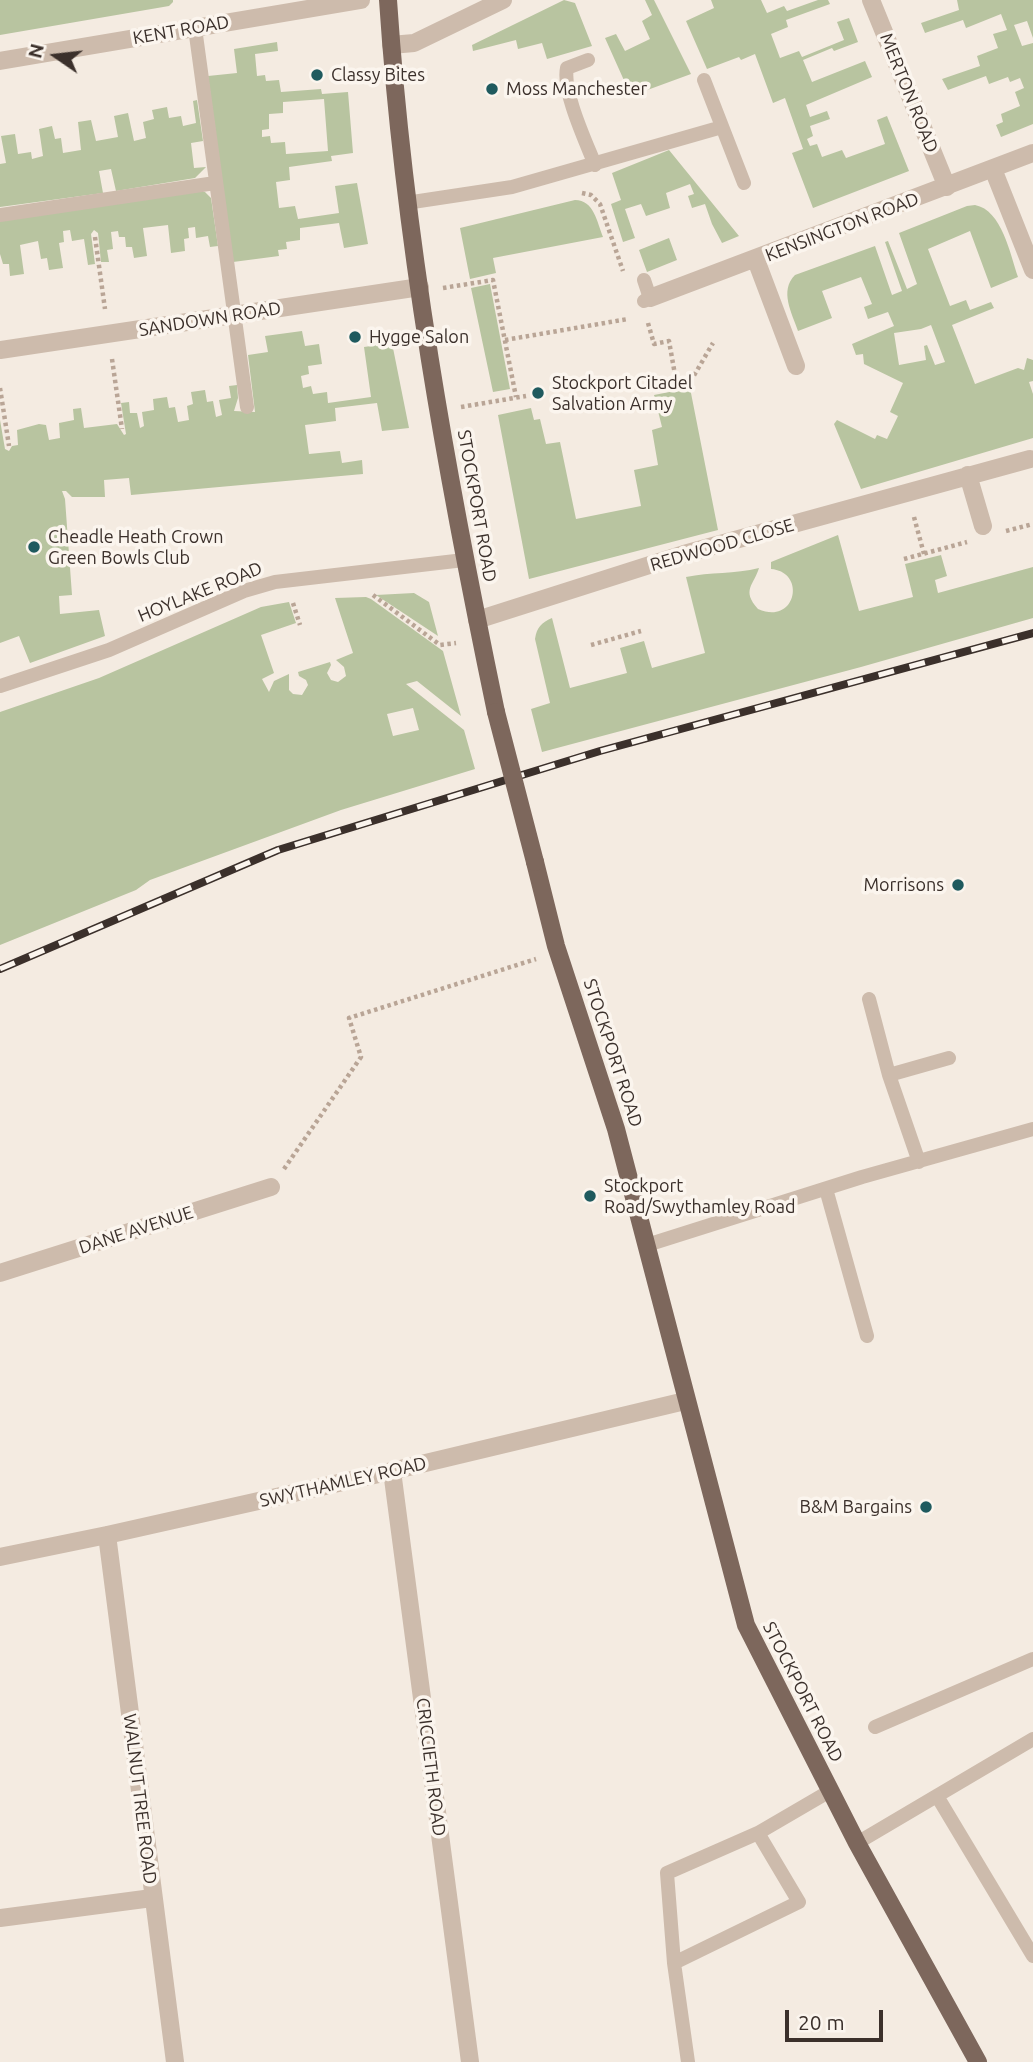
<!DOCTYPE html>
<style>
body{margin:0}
#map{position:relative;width:1033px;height:2062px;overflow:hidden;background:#f4ebe1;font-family:Ubuntu,sans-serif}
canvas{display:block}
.north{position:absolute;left:21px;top:21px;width:70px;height:70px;-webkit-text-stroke:5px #fbf5ee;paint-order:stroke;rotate:284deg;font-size:19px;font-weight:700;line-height:28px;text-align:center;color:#3b302b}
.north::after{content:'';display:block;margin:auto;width:24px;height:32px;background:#3b302b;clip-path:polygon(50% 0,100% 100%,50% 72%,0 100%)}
.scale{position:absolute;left:785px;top:2010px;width:98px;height:32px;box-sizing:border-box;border:4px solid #3b302b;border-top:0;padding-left:9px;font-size:21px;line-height:24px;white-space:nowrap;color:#3b302b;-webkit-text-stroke:5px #fbf5ee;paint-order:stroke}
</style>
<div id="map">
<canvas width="1033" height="2062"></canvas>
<div class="north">N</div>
<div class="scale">20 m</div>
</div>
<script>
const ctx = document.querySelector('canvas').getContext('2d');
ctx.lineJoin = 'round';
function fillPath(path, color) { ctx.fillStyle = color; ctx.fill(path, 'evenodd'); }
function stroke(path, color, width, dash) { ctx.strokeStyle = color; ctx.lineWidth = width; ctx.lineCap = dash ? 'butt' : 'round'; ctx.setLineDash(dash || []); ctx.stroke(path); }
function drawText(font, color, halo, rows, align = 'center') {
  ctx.font = font + ' Ubuntu,sans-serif'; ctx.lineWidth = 7; ctx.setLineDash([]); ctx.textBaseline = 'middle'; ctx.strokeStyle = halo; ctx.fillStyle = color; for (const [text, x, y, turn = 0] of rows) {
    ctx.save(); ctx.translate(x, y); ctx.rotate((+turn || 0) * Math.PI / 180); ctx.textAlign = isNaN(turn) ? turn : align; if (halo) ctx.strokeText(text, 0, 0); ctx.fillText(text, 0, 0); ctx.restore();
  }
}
const green = new Path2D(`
 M0,0H173V2L169,6L0,35Z
 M564,0L575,3L592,46L547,59L542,43L518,49L516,40L473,51L472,45Z
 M645,0H654L691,74L631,96L605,38L616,34L625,51L650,39L642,21L652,15Z
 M711,0H761L767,13L784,6L787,11L818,0H828L830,4L786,20L788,27L771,34L780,58L799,51L802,57L844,40L837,22L849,18L858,42L834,51L832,48L803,60L812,82L865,61L872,77L806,105L810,117L827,111L830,119L810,126L813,136L807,139L810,146L817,144L822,157L842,150L846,158L885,144L877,120L887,116L909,171L813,208L792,153L803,149L785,98L773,103L755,54L741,60L739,57L707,69L686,21L714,8Z
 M957,0H1033V38L1027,21L1014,25L1022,46L1033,43V124L1001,137L996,125L1003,122L1001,114L1020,106L1015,92L1024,88L1020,78L1010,82L1008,77L989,84L986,76L948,90L942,79L980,66L977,56L998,48L993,34L1007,30L1001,14L966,28L963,20L925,33L921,23L959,10Z
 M277,42L278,51L255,54L257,76L265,75L266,81L279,80L281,92L321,89L322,94L348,92L353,153L331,156L332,161L289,167L290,180L276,182L279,208L295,206L298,219L339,213L335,186L357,183L368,244L344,248L339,223L300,228V240L286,242L287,249L278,250L279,256L233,262L208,76L237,73L234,49ZM324,99L328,151L286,154L285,142L271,143L270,136L262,137V130L269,129V114L283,113V102Z
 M197,100L203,141L191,143L194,168L206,167L195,178L116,191L111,169L99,171L103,193L0,207V164L6,163L1,136L15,134L18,154L31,152L32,159L43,156L39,129L52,126L55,139L61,138L63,153L81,150L78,122L91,120L96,141L118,137L114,116L128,113L134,141L146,138L143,122L154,119L152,110L167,107L169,118L181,116L183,126L196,123L193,101Z
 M669,150L739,236L722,243L712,224L705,204L692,208L688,196L694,194L690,184L666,193L670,208L646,216L641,204L625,209L635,238L623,242L611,204L621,200L612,173Z
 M200,191L205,192L211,198L218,246L210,247L208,236L196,238L195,227L188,228L189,238L184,239L185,251L171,253L168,225L143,228L147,256L134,258L132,247H126L125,237H119L118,231L111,232L113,249L107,250L109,262H101L98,233L94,230L91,234L95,264L88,265L84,239L72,241L70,230L63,231L64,242L59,243L63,268L49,270L47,258L41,259L38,241L20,245L24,274L10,276L9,264H3L0,254V221Z
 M575,200C594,200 597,222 603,237L493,258L496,273L470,279L460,228Z
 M975,205C1002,210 1010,254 1018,277L991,288L970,231L928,249L950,306L966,300L970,310L991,302L994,308L952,325L975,384L1018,368L1024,370L1027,358L1033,360V381L1029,382L1033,394V438L861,489L834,424L837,420L875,439L877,435L887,439L898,416L890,412L903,383L864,364L863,354L856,355L852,344L894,326L888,312L868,319L864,307L872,304L861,277L822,291L832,318L798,331C792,313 779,291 795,275L875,246L892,295L902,291L885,242L888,241L907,289L917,284L899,233L967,206ZM931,325L945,362L935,365L927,345L924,346L926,360L899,365L894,333L921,329Z
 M669,238L677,260L647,272L639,250Z
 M490,284L510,389L493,392L471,288Z
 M302,331L305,346L319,344L322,364L308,366L309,374L301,376L303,388L311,386L313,394L327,392L328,403L371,397L364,347L392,343L409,428L382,431L377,403L335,408L336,421L305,425L309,454L340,451L342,463L362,460L363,474L131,495L129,478L104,480L105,497H72L66,491H62L65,499L72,595L59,596L60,614L99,610L105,636L30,663L19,636L0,643V420L5,449L9,451L12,446L18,445L17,430L39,424L46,425L49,440L60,438L59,423L74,420L73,409L81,408L84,428L117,424L124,435L126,434L121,403L129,402L130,413H137L140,428L144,426L142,412L154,410L153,399L167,397L169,408L175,407L178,422L189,420L187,406L193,404L191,392L205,390L207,402L213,401L216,417L222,415L219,400L231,398L229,386L237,385L238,398L234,411L255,412L248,355L268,352L265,336Z
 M690,388L718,530L529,579L498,415L531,408L534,420L540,419L546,444L560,442L576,519L641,506L634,470L658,465L652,430L662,427L654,395Z
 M838,535L859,611L913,597L905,564L941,555L947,576L935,580L938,593L1033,567V618L861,667L542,752L531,709L550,703L535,639C537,627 541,623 552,618L570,688L627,673L620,648L644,641L652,668L705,653L686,577C710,572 735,574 759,568C754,585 741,590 758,609C796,626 807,572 771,569V562Z
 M414,593L429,602L438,636L376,595Z
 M366,597L371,599L443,651L461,716L417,681L406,684L464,730L475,769L341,810L150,880L136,890L0,945V712L99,678L261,607L289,602L296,623L261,635L274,673L262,679L269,692L274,681L289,674V690L293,694L302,695L308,685L306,680L299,676L298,672L330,662L331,665L327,673L331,680L338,682L346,676L344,667L336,660L353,653L335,598ZM413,708L419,730L393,736L387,714Z`);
const path = new Path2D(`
 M582,193L591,195L600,204L623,271
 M95,237L105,309
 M443,288L493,280L516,397
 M648,323L654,344L669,341L677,386L689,384L713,343
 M505,340L628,319
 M112,359L122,429
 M0,388L9,446
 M461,407L526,396
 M914,517L924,554
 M1006,531L1033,524
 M904,559L967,542
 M373,595L440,645L456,643
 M293,603L300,625
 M591,645L641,631
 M284,1169L361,1057L349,1018L536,959`);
const lane = new Path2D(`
 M195,28L247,407
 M588,60L567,68C562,91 586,142 595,165
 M704,80L744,183
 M406,203L512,187L722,127
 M0,215L215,183
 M644,301L650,298L644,280
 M0,686L109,650L244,591L275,582L464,560
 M869,999L889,1075L919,1162
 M889,1075L949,1058
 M826,1189L867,1336
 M647,1245L862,1177L1033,1129
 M875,1727L1033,1659
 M937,1796L1033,1956
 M857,1843L1033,1739
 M674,1963L799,1902L758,1833
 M688,2062L674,1963L667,1873L758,1833L830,1791`);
const street = new Path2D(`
 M871,0L947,187
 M391,45L414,43L503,0
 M0,61L361,0
 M993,169L1033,270
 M756,260L796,366
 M650,298L1033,153
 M0,350L420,287
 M968,475L983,526
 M477,620L684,554L1030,459
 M0,1273L271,1187
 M392,1471L470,2062
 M107,1535L175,2062
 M0,1557L107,1535L392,1471L685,1401
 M0,1918L152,1898`);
const primary = new Path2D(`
 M388,0C404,240 447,477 496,712
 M535,862L556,946L616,1129L746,1625L857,1843L978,2062`);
const rail = new Path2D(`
 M0,969L278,850L600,751L1033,633`);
const primaryBridge = new Path2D(`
 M496,712L535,862`);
const markers = [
 [317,75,7,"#1f5a5e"],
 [492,89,7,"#1f5a5e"],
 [355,337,7,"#1f5a5e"],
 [538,393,7,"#1f5a5e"],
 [34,547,7,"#1f5a5e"],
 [958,885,7,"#1f5a5e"],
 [590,1196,7,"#1f5a5e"],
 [926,1507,7,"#1f5a5e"]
];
const streetNames = [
 ["KENT ROAD",181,30,-10],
 ["MERTON ROAD",909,93,68],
 ["KENSINGTON ROAD",842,227,-21],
 ["SANDOWN ROAD",210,319,-9],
 ["STOCKPORT ROAD",477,506,80],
 ["REDWOOD CLOSE",722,545,-16],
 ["HOYLAKE ROAD",200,592,-22],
 ["STOCKPORT ROAD",613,1053,72],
 ["DANE AVENUE",136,1230,-18],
 ["SWYTHAMLEY ROAD",343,1482,-13],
 ["STOCKPORT ROAD",803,1692,63],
 ["CRICCIETH ROAD",431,1767,83],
 ["WALNUT TREE ROAD",140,1799,83]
];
const poiNames = [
 ["Classy Bites",331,75],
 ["Moss Manchester",506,89],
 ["Hygge Salon",369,337],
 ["Stockport Citadel",552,383],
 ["Salvation Army",552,404],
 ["Cheadle Heath Crown",48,537],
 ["Green Bowls Club",48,558],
 ["Morrisons",944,885,"right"],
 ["Stockport",604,1186],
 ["Road/Swythamley Road",604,1207],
 ["B&M Bargains",912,1507,"right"]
];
fillPath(green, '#b8c4a0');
stroke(path, '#b9a596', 4.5, [3.5, 3.5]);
stroke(lane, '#cdbbac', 14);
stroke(street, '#cdbbac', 18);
stroke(primary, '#7d675c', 18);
stroke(rail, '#3b302b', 8);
stroke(rail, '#fbf5ee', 5, [16]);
stroke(primaryBridge, '#7d675c', 18);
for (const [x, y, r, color] of markers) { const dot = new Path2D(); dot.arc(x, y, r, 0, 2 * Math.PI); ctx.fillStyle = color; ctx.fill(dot); stroke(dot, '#fbf5ee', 2.5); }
drawText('18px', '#3b302b', '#fbf5ee', streetNames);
drawText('18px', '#3b302b', '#fbf5ee', poiNames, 'left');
</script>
